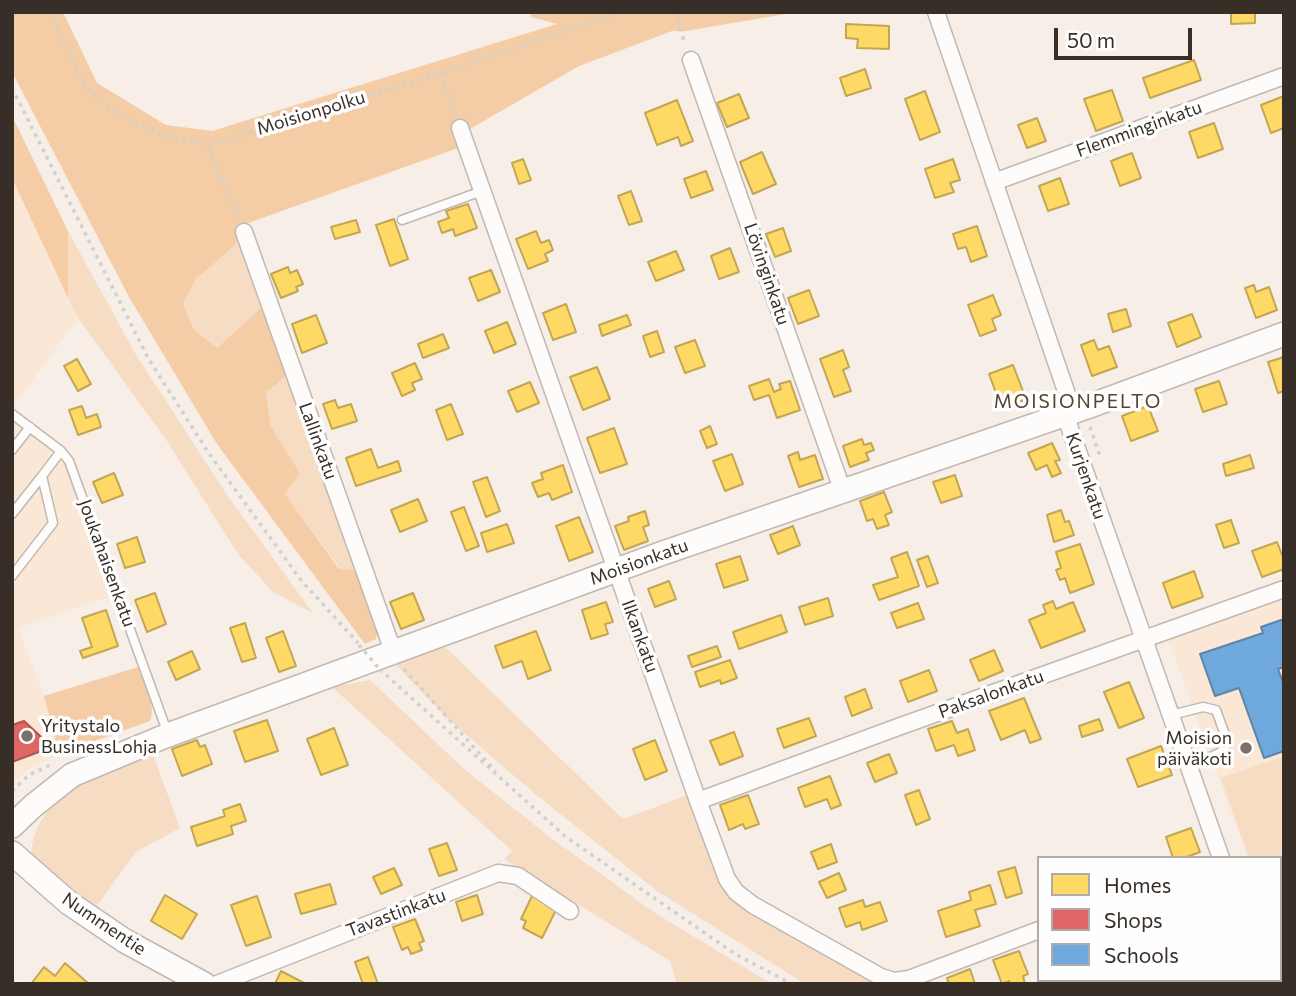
<!DOCTYPE html>
<meta charset="utf-8">
<style>
body{margin:0}
#map{position:relative;width:1296px;height:996px;overflow:hidden;background:#f6eee7;font-family:Commissioner,sans-serif}
canvas{display:block}
.frame{position:absolute;inset:0;border:14px solid #372f27;pointer-events:none}
.legend{position:absolute;left:1037px;top:856px;width:245px;height:126px;box-sizing:border-box;background:#fefefe;border:2px solid #aeaba8;margin:0;padding:9px 12px;list-style:none;font-size:21px;color:#372f27}
.legend li{display:flex;align-items:center;gap:14px;height:35px}
.legend b{width:35px;border:2px solid #aeaba8}
.scale{position:absolute;left:1054px;top:28px;width:138px;height:32px;box-sizing:border-box;border:4px solid #372f27;border-top:0;padding-left:9px;font-size:21px;line-height:24px;white-space:nowrap;color:#372f27;-webkit-text-stroke:5px #fefefe;paint-order:stroke}
</style>
<div id="map">
<canvas width="1296" height="996"></canvas>
<div class="frame"></div>
<ul class="legend">
<li><b style="height:19px;background:#ffd966"></b>Homes</li>
<li><b style="height:19px;background:#e06666"></b>Shops</li>
<li><b style="height:19px;background:#6fa8dc"></b>Schools</li>
</ul>
<div class="scale">50 m</div>
</div>
<script>
const ctx = document.querySelector('canvas').getContext('2d');
ctx.lineJoin = 'round';
function fillPath(path, color) { ctx.fillStyle = color; ctx.fill(path, 'evenodd'); }
function stroke(path, color, width, dash) { ctx.strokeStyle = color; ctx.lineWidth = width; ctx.lineCap = dash ? 'butt' : 'round'; ctx.setLineDash(dash || []); ctx.stroke(path); }
function drawText(font, color, halo, rows, align = 'center') {
  ctx.font = font + ' Commissioner,sans-serif'; ctx.lineWidth = 7; ctx.setLineDash([]); ctx.textBaseline = 'middle'; ctx.strokeStyle = halo; ctx.fillStyle = color; for (const [text, x, y, turn = 0] of rows) {
    ctx.save(); ctx.translate(x, y); ctx.rotate((+turn || 0) * Math.PI / 180); ctx.textAlign = isNaN(turn) ? turn : align; if (halo) ctx.strokeText(text, 0, 0); ctx.fillText(text, 0, 0); ctx.restore();
  }
}
const built = new Path2D(`
 M12,178L78,318L12,408Z
 M12,418L56,454L67,468L113,596L18,628L44,696L59,754L28,769L12,784Z
 M1284,598V920L1280,922V858H1248L1168,639Z`);
const green = new Path2D(`
 M68,231L135,353L225,492L313,613L273,592L238,554L167,441L78,318L68,298Z
 M237,239L261,308L217,348L194,330L183,303L196,279L232,248Z
 M286,376L357,570L340,569L285,494L300,473L271,428L266,393Z
 M445,647L623,819L688,795L737,902L759,918L887,984H805L657,891L534,793L448,719L395,664Z
 M370,680L464,769L551,838L655,913L772,984H677L670,961L504,859L512,851L332,687Z
 M152,752L180,828L136,852L96,907L32,857C28,830 54,797 78,784C101,771 128,762 152,752Z
 M1284,756V896L1280,898V858H1249L1221,778Z`);
const forest = new Path2D(`
 M12,12H63L97,83L166,125L212,131L557,24L531,17V12H797L686,31H672L579,66L470,129L461,147L248,223L232,248L196,279L183,303L194,330L217,348L261,308L286,376L266,393L271,427L300,473L285,494L339,569L357,570L378,630L376,639L365,644L217,444L129,297L12,72Z
 M12,116L68,231V298L12,178Z
 M138,667C143,683 157,705 150,721L59,754L44,696Z`);
const homes = new Path2D(`
 M1231,12H1255V23L1231,24Z
 M846,24L889,26V49L857,48L858,39L846,38Z
 M1194,60L1201,80L1150,98L1143,78Z
 M865,69L871,88L846,96L840,78Z
 M1112,90L1123,121L1096,131L1084,99Z
 M925,91L940,132L920,140L905,99Z
 M739,94L749,118L727,127L717,103Z
 M1284,96V128L1271,133L1261,105Z
 M677,100L693,141L681,146L678,137L657,145L645,113Z
 M1037,118L1046,141L1027,148L1018,125Z
 M1214,123L1223,149L1198,158L1189,132Z
 M762,152L776,184L753,194L740,162Z
 M1132,153L1141,178L1120,186L1111,161Z
 M523,159L531,180L519,184L512,163Z
 M953,159L960,180L950,183L954,192L935,198L925,169Z
 M706,171L713,190L691,198L684,179Z
 M1060,178L1069,204L1048,211L1039,186Z
 M631,191L642,221L629,225L618,196Z
 M468,204L477,228L455,236L453,229L442,233L438,222L449,218L446,211Z
 M394,219L408,259L390,266L376,225Z
 M356,220L360,232L335,239L331,227Z
 M977,226L987,256L971,262L966,247L958,249L953,234Z
 M783,228L791,251L775,257L766,234Z
 M536,231L541,243L549,240L553,250L545,254L548,261L528,269L516,239Z
 M730,248L739,272L719,279L711,256Z
 M676,251L684,270L656,281L648,262Z
 M288,267L290,273L297,270L303,284L296,287L298,291L281,298L271,274Z
 M491,270L500,292L478,301L469,278Z
 M1254,285L1256,292L1269,287L1277,310L1256,318L1245,288Z
 M809,290L819,316L798,324L788,298Z
 M993,295L1001,315L992,319L996,330L980,336L968,305Z
 M566,304L576,332L553,340L543,313Z
 M1126,309L1131,326L1113,332L1108,314Z
 M1192,314L1201,337L1177,347L1168,323Z
 M316,315L327,343L302,353L292,324Z
 M627,315L631,325L602,336L599,325Z
 M507,322L516,344L494,353L485,331Z
 M657,331L664,352L650,357L643,336Z
 M443,334L449,348L423,358L418,344Z
 M695,340L705,366L685,373L675,347Z
 M1094,340L1098,350L1109,346L1117,367L1092,376L1081,345Z
 M843,350L849,367L843,370L851,391L834,397L820,359Z
 M1284,357V391L1278,393L1268,362Z
 M77,359L91,384L78,391L64,366Z
 M415,363L422,379L412,383L415,390L402,396L392,373Z
 M1013,365L1026,399L1002,409L989,374Z
 M597,367L610,399L583,410L570,377Z
 M769,379L774,392L781,389L779,384L790,381L800,410L777,418L769,395L754,400L749,386Z
 M1219,381L1227,404L1203,412L1195,389Z
 M530,382L539,403L517,412L508,391Z
 M335,400L338,408L351,404L357,421L332,429L323,404Z
 M451,404L463,434L447,440L436,410Z
 M82,406L86,418L97,414L101,427L78,435L69,410Z
 M1148,406L1158,431L1131,441L1122,416Z
 M710,426L717,444L707,448L700,431Z
 M614,428L627,464L600,473L587,438Z
 M862,439L864,445L871,443L874,450L866,453L869,460L850,467L843,446Z
 M1052,443L1060,460L1055,461L1061,473L1052,477L1047,465L1036,470L1028,453Z
 M371,449L378,468L398,461L401,471L356,486L346,458Z
 M798,452L800,460L815,455L823,479L799,487L788,456Z
 M732,454L743,484L725,491L713,461Z
 M1250,455L1254,468L1226,476L1223,464Z
 M563,465L572,492L552,500L549,493L538,497L532,483L543,479L541,473Z
 M114,473L123,495L102,503L93,482Z
 M955,475L962,496L941,503L933,482Z
 M487,477L500,511L486,517L473,482Z
 M884,492L892,512L885,515L889,525L877,529L873,519L867,521L860,501Z
 M418,499L427,521L400,532L391,510Z
 M464,507L479,546L466,551L451,512Z
 M1061,510L1065,522L1069,521L1074,535L1054,542L1047,515Z
 M645,511L649,525L643,527L648,541L624,550L615,526L629,521L628,517Z
 M579,517L593,552L569,561L556,526Z
 M1231,520L1239,543L1224,548L1216,525Z
 M507,524L514,543L487,552L481,533Z
 M793,526L800,545L778,554L770,535Z
 M137,537L145,562L125,568L117,544Z
 M1277,542L1284,560V569L1262,577L1252,551Z
 M1080,544L1094,584L1070,593L1065,578L1060,580L1056,570L1061,568L1056,552Z
 M907,552L919,586L879,600L873,585L898,577L891,558Z
 M740,556L748,580L724,588L716,564Z
 M928,556L938,583L927,587L917,560Z
 M1194,571L1203,597L1172,608L1163,583Z
 M669,581L676,599L655,607L648,589Z
 M155,593L166,624L147,632L135,600Z
 M413,593L424,620L401,629L390,602Z
 M828,598L833,616L805,625L799,607Z
 M1053,601L1056,609L1073,602L1085,631L1041,648L1029,620L1046,613L1043,605Z
 M606,602L613,622L605,624L608,634L591,639L582,610Z
 M918,603L924,619L897,628L891,613Z
 M106,610L118,646L83,658L80,651L92,647L82,618Z
 M781,615L787,632L739,649L733,632Z
 M245,623L256,658L242,662L230,628Z
 M283,631L296,666L279,672L266,638Z
 M536,631L551,670L528,679L522,661L503,668L495,646Z
 M717,646L721,657L692,667L688,656Z
 M994,650L1003,671L979,681L970,660Z
 M192,651L200,669L176,680L168,662Z
 M730,660L737,678L721,684L720,680L700,687L695,672Z
 M929,670L937,691L908,702L900,681Z
 M1129,682L1144,718L1119,728L1104,692Z
 M865,689L872,708L852,716L845,697Z
 M1024,698L1041,739L1030,743L1025,730L1001,740L989,711Z
 M809,718L816,736L784,748L777,729Z
 M1099,719L1103,730L1082,737L1079,726Z
 M267,720L278,751L245,762L234,731Z
 M952,721L957,733L968,729L975,750L958,756L954,745L936,751L928,729Z
 M334,728L348,765L321,775L307,739Z
 M734,732L743,756L720,765L710,741Z
 M197,740L200,747L205,745L212,764L182,776L172,749Z
 M655,740L667,771L645,780L633,749Z
 M1161,746L1172,775L1138,787L1127,759Z
 M889,754L897,773L875,782L867,763Z
 M830,776L841,805L831,809L827,799L805,807L798,788Z
 M919,790L930,819L916,825L905,795Z
 M748,795L759,824L745,829L743,824L729,830L720,805Z
 M240,804L246,821L231,826L233,834L197,846L191,827L225,816L223,810Z
 M1191,828L1200,852L1184,858H1173L1166,837Z
 M447,843L457,870L439,876L429,849Z
 M831,844L837,862L818,869L811,852Z
 M1015,867L1022,893L1006,898L998,872Z
 M394,868L402,885L381,894L373,877Z
 M839,873L846,890L827,898L819,882Z
 M330,884L336,904L301,914L295,894Z
 M990,885L996,904L975,910L980,926L946,937L938,911L971,900L969,892Z
 M165,895L197,914L182,939L151,921Z
 M477,895L483,914L462,921L456,902Z
 M257,896L271,937L246,946L231,905Z
 M532,896L557,908L542,938L523,928L526,921L521,919Z
 M863,900L865,907L880,902L887,921L862,930L860,922L846,927L839,908Z
 M415,919L424,941L419,943L422,950L411,954L408,947L402,950L393,927Z
 M1019,951L1028,974L1023,976L1025,984H1010L1009,981L1002,984L993,960Z
 M368,957L378,984H363L355,962Z
 M65,963L89,984H31L44,967L55,976Z
 M970,969L975,984H949L947,978Z
 M281,971L306,984H275Z
 M1105,980H1139L1140,984H1106Z`);
const shops = new Path2D(`
 M24,721L52,747L12,762V725Z`);
const schools = new Path2D(`
 M1284,619V667L1278,669L1284,685V751L1264,758L1239,688L1215,696L1200,654L1263,633L1261,627Z`);
const path = new Path2D(`
 M49,12L87,88L116,113L160,135L208,145L441,73L624,12
 M675,12L685,44
 M441,73L456,114
 M12,88L148,358L208,452L300,579L358,643
 M208,145L238,217
 M1090,427L1101,459
 M404,669L495,771
 M386,675L566,837L735,954L792,984
 M12,791L29,775L50,765
 M1280,904L1284,902`);
const lane = new Path2D(`
 M402,220L482,191
 M12,414L61,451L69,461L168,734
 M12,450L30,427
 M12,514L42,476
 M12,576L53,523L42,476L61,451
 M1171,715L1203,707L1216,710L1228,743L1221,752L1189,767`);
const street = new Path2D(`
 M936,12L1068,397L1069,426L1221,858
 M691,60L842,489
 M460,128L698,801L727,879L736,892L753,905L881,977L894,981L909,979L1039,930
 M994,182L1284,76
 M244,232L393,651
 M698,801L898,727L1284,589
 M1280,937L1284,935
 M1261,980L1262,984
 M217,984L498,873L518,876L570,911`);
const secondary = new Path2D(`
 M12,826L33,806L72,775L168,735L663,553L1087,407L1284,334
 M12,853L69,903L125,941L204,984`);
const pathBridge = new Path2D(`
 M359,645L382,672`);
const markers = [
 [27,736,7,"#7a726a"],
 [1246,748,7,"#7a726a"]
];
const streetNames = [
 ["Moisionpolku",311,113,-17],
 ["Flemminginkatu",1139,129,-20],
 ["Lövinginkatu",767,274,71],
 ["Lallinkatu",318,441,70],
 ["Kurjenkatu",1086,476,71],
 ["Moisionkatu",639,562,-20],
 ["Joukahaisenkatu",107,563,70],
 ["Ilkankatu",640,636,70],
 ["Paksalonkatu",991,694,-20],
 ["Tavastinkatu",396,913,-21],
 ["Nummentie",104,924,34]
];
const poiNames = [
 ["Yritystalo",41,726],
 ["BusinessLohja",41,747],
 ["Moision",1232,738,"right"],
 ["päiväkoti",1232,759,"right"]
];
const neighbourhoodNames = [
 ["MOISIONPELTO",1078,402]
];
fillPath(built, '#fae7d5');
fillPath(green, '#f7dcc4');
fillPath(forest, '#f4cca5');
fillPath(homes, '#ffd966');
stroke(homes, '#c3a653', 2);
fillPath(shops, '#e06666');
stroke(shops, '#ad5653', 2);
fillPath(schools, '#6fa8dc');
stroke(schools, '#5e84a6', 2);
stroke(lane, '#c0b8b1', 11);
stroke(street, '#c0b8b1', 19);
stroke(secondary, '#c0b8b1', 26);
stroke(path, '#d2d0cc', 3.5, [3.5, 5]);
stroke(lane, '#fefcfb', 8);
stroke(street, '#fefcfb', 16);
stroke(secondary, '#fefcfb', 23);
stroke(pathBridge, '#d2d0cc', 3.5, [3.5, 5]);
for (const [x, y, r, color] of markers) { const dot = new Path2D(); dot.arc(x, y, r, 0, 2 * Math.PI); ctx.fillStyle = color; ctx.fill(dot); stroke(dot, '#fefefe', 2.5); }
drawText('18px', '#372f27', '#fefefe', streetNames);
drawText('18px', '#372f27', '#fefefe', poiNames, 'left');
ctx.letterSpacing = '2px';
drawText('19px', '#564432', '#fefefe', neighbourhoodNames);
ctx.letterSpacing = '0px';
</script>
